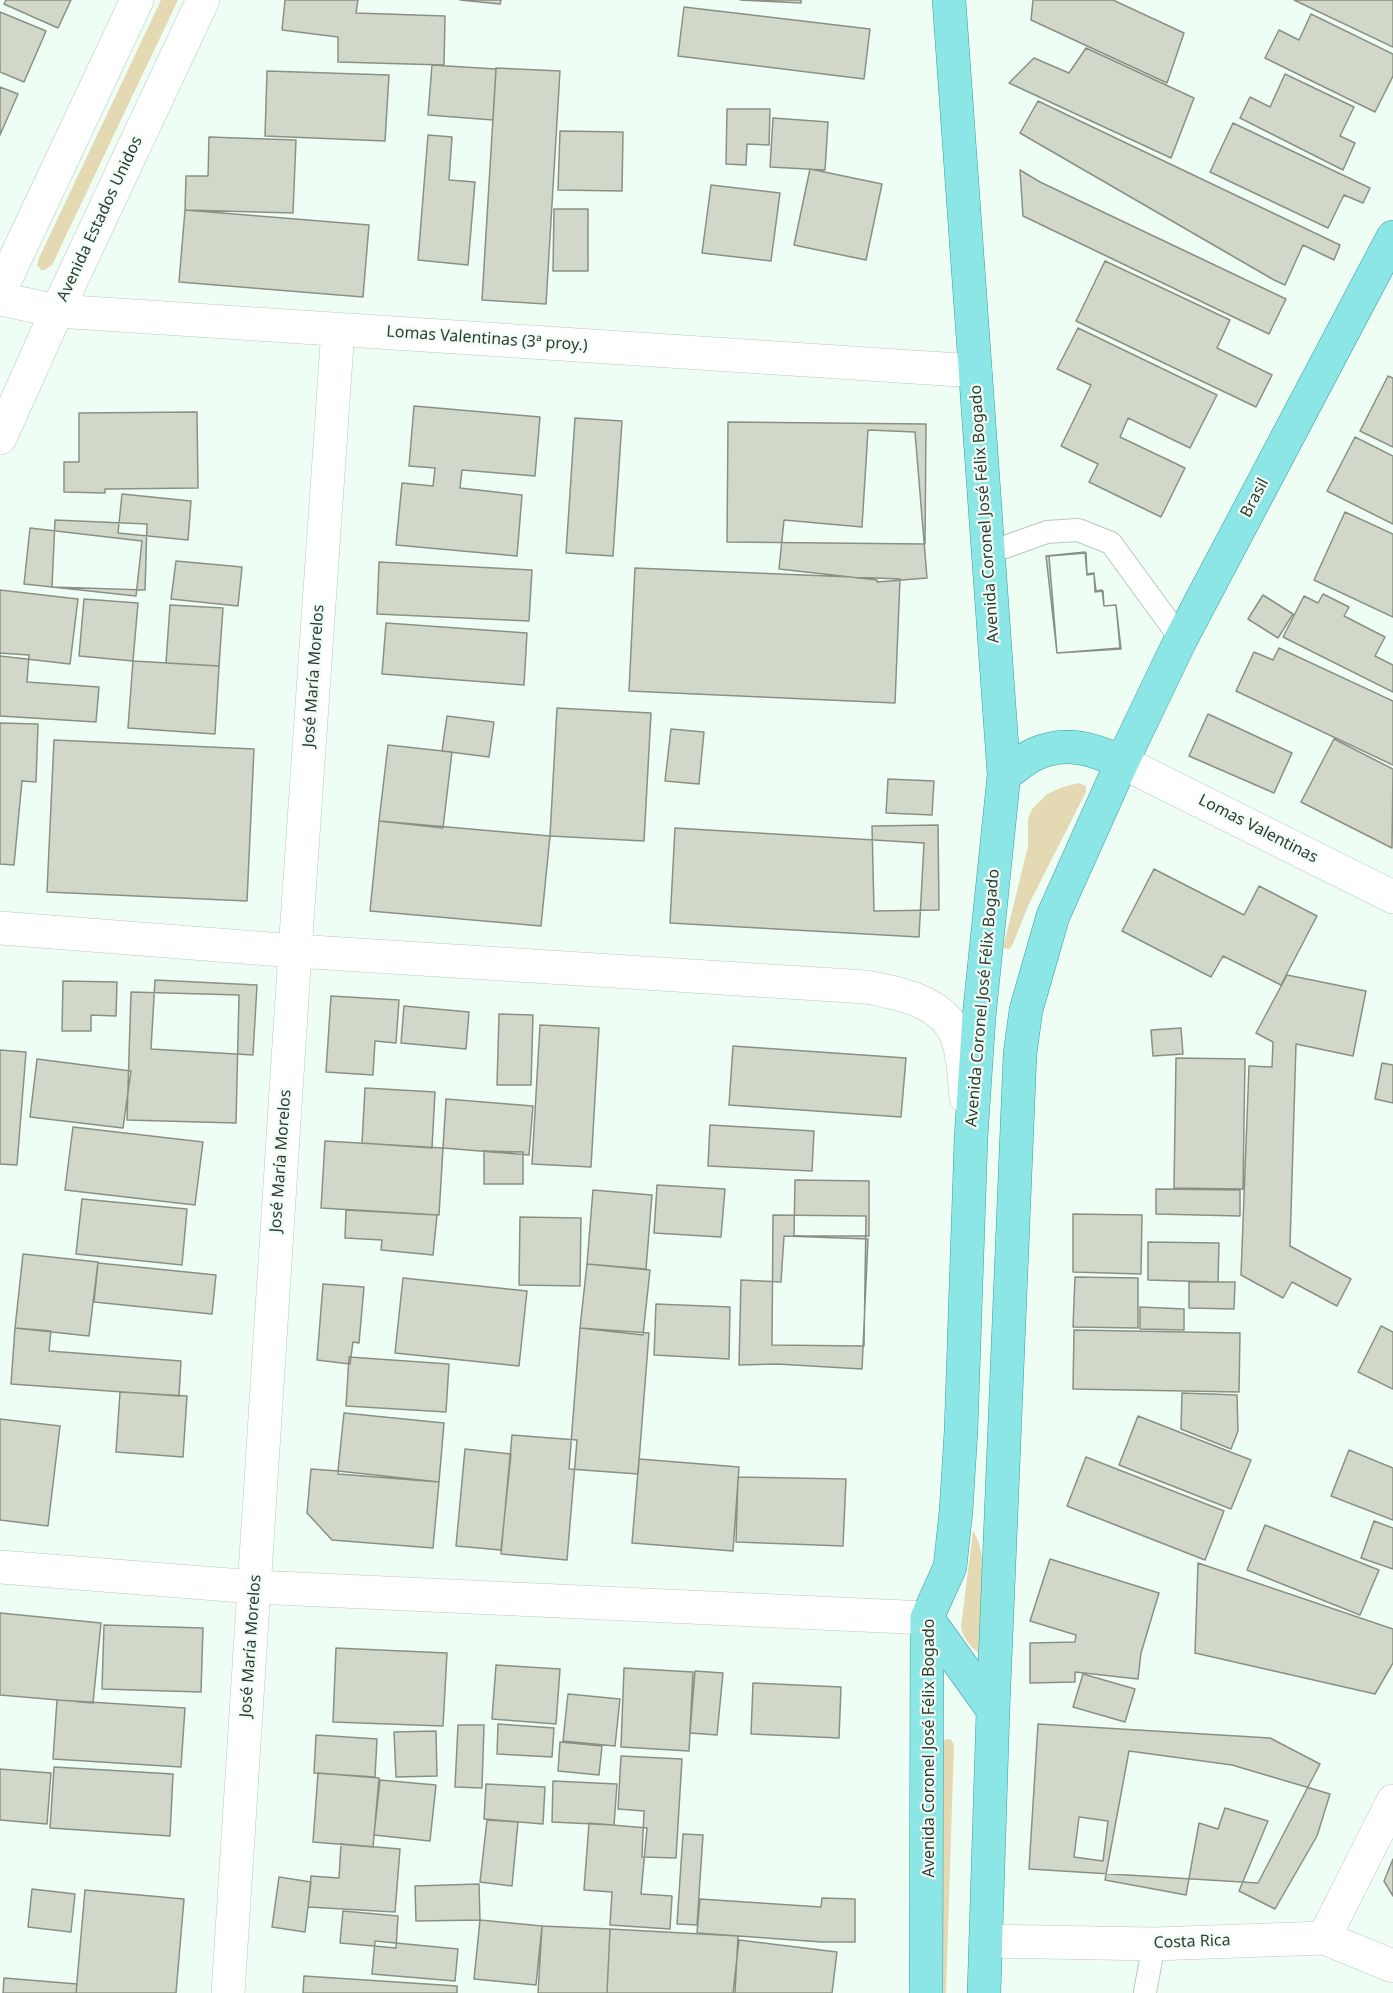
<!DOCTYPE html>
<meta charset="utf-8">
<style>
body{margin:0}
canvas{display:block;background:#eefef5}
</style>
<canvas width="1393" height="1993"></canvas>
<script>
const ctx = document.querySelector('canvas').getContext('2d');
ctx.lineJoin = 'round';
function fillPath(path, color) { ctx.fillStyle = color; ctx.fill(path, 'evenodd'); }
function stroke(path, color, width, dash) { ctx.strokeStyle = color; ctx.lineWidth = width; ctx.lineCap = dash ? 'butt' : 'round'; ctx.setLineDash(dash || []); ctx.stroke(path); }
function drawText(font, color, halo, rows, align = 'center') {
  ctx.font = font + ' "Noto Sans",sans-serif'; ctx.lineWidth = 4.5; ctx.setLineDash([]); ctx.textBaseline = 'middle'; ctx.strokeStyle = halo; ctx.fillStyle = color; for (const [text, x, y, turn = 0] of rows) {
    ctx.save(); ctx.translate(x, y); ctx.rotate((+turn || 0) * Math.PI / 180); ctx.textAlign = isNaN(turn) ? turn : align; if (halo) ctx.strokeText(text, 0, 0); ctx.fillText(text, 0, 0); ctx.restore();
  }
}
const green = new Path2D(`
 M161,0H178L52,265L45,270H41L37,265L39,258Z
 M1079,783L1086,786V792L1029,904L1012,946L1009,949L1003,948L1028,846V819L1032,809L1047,794L1063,787Z
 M973,1531C990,1553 982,1625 981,1654C972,1650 962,1636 961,1627Z
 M950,1739L954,1744L946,1993H932L943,1740Z`);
const building = new Path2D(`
 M6,0H71L58,28L4,4Z
 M285,0H358L356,13L445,16L444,65L338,62V37L282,30Z
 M460,0H501L500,4Z
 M740,0H801V3Z
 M1033,0H1113L1184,33L1167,83L1031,20Z
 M1294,0H1393V47Z
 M684,7L870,29L864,79L678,56Z
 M0,12L46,31L24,82L0,72Z
 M1311,14L1393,54V76L1375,112L1265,58L1279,30L1299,40Z
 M1086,48L1194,98L1171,158L1009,83L1034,58L1069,73Z
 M432,65L496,69L493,120L428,115Z
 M496,68L560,71L546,304L482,300Z
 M267,71L389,75L385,141L265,136Z
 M1285,74L1354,107L1340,136L1355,143L1343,170L1240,118L1250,97L1270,107Z
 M0,87L18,94L0,135Z
 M1038,101L1340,245L1334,260L1303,245L1285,285L1274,280L1020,133Z
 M727,109H770L769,145L747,144L746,165L726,164Z
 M773,118L828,122L825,170L770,167Z
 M1233,123L1370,188L1363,203L1344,195L1328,228L1210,172Z
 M560,131L623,132L622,191L558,190Z
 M428,135L452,137L449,180L475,182L468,265L418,260Z
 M209,137L296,140L293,213L185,210L186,176H208Z
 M810,169L882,184L866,260L794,245Z
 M1020,170L1040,182L1286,299L1269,334L1023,216Z
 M711,185L780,193L771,261L702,253Z
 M554,209H588V271H553Z
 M185,210L369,225L363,297L179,282Z
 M1105,261L1230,320L1217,348L1272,375L1256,407L1076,321Z
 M1078,328L1217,395L1190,448L1128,418L1120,437L1185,468L1161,517L1089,482L1098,464L1061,446L1091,385L1057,369Z
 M1388,376L1393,378V447L1360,431Z
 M414,406L540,417L535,476L462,470L460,488L522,495L517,556L396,545L402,483L433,486L435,468L409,466Z
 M197,412L198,488L105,489V493L64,492V462H79V413Z
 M575,418L622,421L613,556L566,553Z
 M728,422L926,424L925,544L727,542Z
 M868,430L915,432L927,578L877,582V580L779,569L784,520L862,527Z
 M1355,437L1393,456V524L1327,491Z
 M122,494L191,501L188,540L118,533Z
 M1345,512L1393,534V617L1314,580Z
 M55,520L147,524L145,590L52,587Z
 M30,528L142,541L136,596L24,584Z
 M1085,552L1087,575L1094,574L1096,591L1102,590L1104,606L1116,605L1121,649L1057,653L1046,556Z
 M1086,553L1087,574L1094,573L1095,592L1103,591L1104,606L1116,605L1120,648L1057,653L1049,556Z
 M176,561L242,567L238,606L171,599Z
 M379,562L532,570L529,621L377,614Z
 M635,568L900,579L895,703L629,691Z
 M0,590L78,599L70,664L0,656Z
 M1323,594L1349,607L1344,616L1385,637L1375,656L1393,665V692L1283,637L1304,596L1318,603Z
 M1263,595L1293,614L1278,638L1248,619Z
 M84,599L138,603L133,661L79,656Z
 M170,605L223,608L219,666L166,663Z
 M386,623L527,633L524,685L382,674Z
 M1279,648L1393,701V765L1236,691L1254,652L1273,660Z
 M0,653L29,655L27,682L99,687L96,722L0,716Z
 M133,661L219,666L215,734L128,728Z
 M557,708L651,713L644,841L550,836Z
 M1208,714L1292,753L1274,793L1189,756Z
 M447,716L494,722L489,757L442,751Z
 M0,723L38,724L36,782L22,781L14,865L0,864Z
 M671,729L704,732L699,784L665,781Z
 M1334,739L1393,769L1392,848L1301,802Z
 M54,740L254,749L247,901L47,892Z
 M388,745L452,752L443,828L379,821Z
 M888,779L934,781L932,815L886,813Z
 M379,821L550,836L541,926L370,911Z
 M938,825L939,910L874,911L872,826Z
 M675,828L924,843L919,937L670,923Z
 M1154,869L1244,915L1259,886L1317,916L1281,985L1223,956L1211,977L1122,931Z
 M1287,975L1366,991L1353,1056L1296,1044L1290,1246L1351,1279L1337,1306L1292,1282L1283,1298L1241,1275L1249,1066L1272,1067L1273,1042L1256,1033Z
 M155,980L257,985L253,1055L151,1049Z
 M63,981L117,982L116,1016L91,1015V1031H62Z
 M131,992L239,995L236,1123L127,1120Z
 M331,996L399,1000L396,1043L375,1041L373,1075L326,1072Z
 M404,1006L469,1012L466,1049L401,1043Z
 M499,1014L533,1015L531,1085H497Z
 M540,1025L599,1028L591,1167L532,1164Z
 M1181,1028L1183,1054L1153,1056L1151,1030Z
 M733,1046L906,1058L901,1117L729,1105Z
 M0,1050L26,1052L17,1165L0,1164Z
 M1176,1058L1245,1059L1243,1189L1174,1188Z
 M37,1059L131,1071L123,1128L30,1117Z
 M1382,1063L1393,1065V1103L1375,1099Z
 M365,1088L435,1092L432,1148L362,1143Z
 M446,1099L533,1106L529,1155L443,1148Z
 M710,1125L814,1131L812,1171L708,1166Z
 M73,1127L203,1142L195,1205L65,1190Z
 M325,1141L443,1148L439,1215L321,1208Z
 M484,1151L523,1152V1184H484Z
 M795,1180L869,1181V1236H794Z
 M657,1185L725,1189L721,1237L654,1233Z
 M1156,1189L1240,1190V1216L1156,1214Z
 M593,1190L652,1195L646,1269L587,1264Z
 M82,1199L187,1209L182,1265L76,1254Z
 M346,1210L437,1215L433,1255L381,1250L382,1240L345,1238Z
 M1073,1214L1142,1215L1141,1274L1073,1272Z
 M773,1215L866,1216L864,1346L772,1345Z
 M520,1217L581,1218L580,1286L519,1285Z
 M784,1236L868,1239L862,1369L777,1364L739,1365L741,1280L781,1282Z
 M1148,1242L1219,1243L1218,1282L1148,1280Z
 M23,1254L98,1262L89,1336L15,1328Z
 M98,1263L216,1275L212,1314L94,1302Z
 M587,1264L650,1270L643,1335L580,1328Z
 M1075,1277L1138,1278V1328L1073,1327Z
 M403,1278L527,1291L519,1366L395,1353Z
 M1189,1282H1235L1234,1309L1189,1308Z
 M323,1284L364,1287L359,1343L353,1342L350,1364L317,1360Z
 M656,1304L730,1307L729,1359L654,1355Z
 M1140,1307L1184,1309V1330L1140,1329Z
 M1381,1326L1393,1332V1389L1358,1372Z
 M15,1328L51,1331L49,1351L181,1361L179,1396L11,1384Z
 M580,1328L649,1333L638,1474L569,1469Z
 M1074,1330L1240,1333L1239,1392L1073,1389Z
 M349,1357L449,1364L446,1412L346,1406Z
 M120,1392L187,1396L183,1457L116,1452Z
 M1182,1393L1237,1395L1238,1431L1231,1449L1181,1429Z
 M344,1413L444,1423L439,1482L338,1471Z
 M1138,1416L1251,1460L1231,1509L1119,1465Z
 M0,1419L60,1426L48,1526L0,1520Z
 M512,1435L577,1440L567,1560L501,1554Z
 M465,1449L511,1454L501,1550L456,1546Z
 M1349,1450L1393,1468V1520L1331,1496Z
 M1086,1457L1224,1511L1205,1560L1067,1506Z
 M639,1459L739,1467L733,1551L632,1543Z
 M311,1469L338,1471V1474L439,1482L433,1548L332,1540L307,1513Z
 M738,1477L846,1479L843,1546L736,1542Z
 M1374,1521L1393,1528V1569L1361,1558Z
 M1265,1525L1379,1570L1360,1615L1247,1570Z
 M1050,1559L1159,1593L1141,1653L1138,1679L1075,1672V1682L1030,1683V1643L1075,1642L1076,1635L1030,1621Z
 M1198,1563L1393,1629V1663L1375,1694L1195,1653Z
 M0,1613L101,1623L93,1703L0,1695Z
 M104,1625L203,1628L201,1692L102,1689Z
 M336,1648L447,1653L443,1726L333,1722Z
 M496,1665L560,1669L556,1724L492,1719Z
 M624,1668L693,1672L689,1751L621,1747Z
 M695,1671L723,1673L717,1735L690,1733Z
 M1083,1674L1135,1689L1125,1722L1073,1707Z
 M753,1683L841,1687L839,1738L751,1734Z
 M568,1694L620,1699L615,1746L563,1741Z
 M57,1700L185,1708L181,1767L53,1759Z
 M498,1724L554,1728L552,1757L497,1754Z
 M1038,1724L1270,1738L1320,1764L1258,1883L1029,1869Z
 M458,1725H484L482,1788L455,1787Z
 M436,1731L437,1776L396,1777L394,1732Z
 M316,1735L377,1739L375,1777L314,1773Z
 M560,1742L602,1746L599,1775L558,1771Z
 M1129,1751L1232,1765L1330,1794L1317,1836L1275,1909L1239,1891L1268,1821L1225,1808L1218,1829L1199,1823L1186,1895L1105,1880Z
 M621,1756L682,1759L676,1858L642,1857L644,1811L618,1809Z
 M54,1767L173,1774L170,1836L50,1828Z
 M0,1769L51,1773L47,1824L0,1820Z
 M318,1773L379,1778L373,1847L313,1842Z
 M380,1780L436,1785L430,1841L374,1835Z
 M553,1781L617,1784L614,1825L552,1822Z
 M486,1784L545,1787L543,1824L484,1819Z
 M1079,1817L1108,1821L1103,1861L1074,1857Z
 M487,1820L518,1822L512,1886L480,1882Z
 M589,1823L647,1828L641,1894L672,1896L670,1929L610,1925L612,1892L584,1890Z
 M683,1834L703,1835L697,1925L677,1924Z
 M341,1844L400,1849L395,1912L308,1907L311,1876L339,1878Z
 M1393,1859V1896L1384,1881Z
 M279,1877L311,1882L305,1932L272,1927Z
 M479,1884L480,1920L416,1921L415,1886Z
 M32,1889L75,1894L71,1932L28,1927Z
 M85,1890L184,1899L176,1993H76Z
 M822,1898L855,1899V1942H822L697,1933L700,1899L821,1907Z
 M343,1911L398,1916L396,1948L340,1943Z
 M480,1920L542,1926L536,1985L474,1979Z
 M542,1926L610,1929L607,1993H538Z
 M610,1929L738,1936L735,1993H607Z
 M739,1940L837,1952L832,1993H733Z
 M375,1941L458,1949L455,1981L372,1974Z
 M304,1976L457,1986V1993H303Z
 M4,1978L77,1984L76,1993H3Z`);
const service = new Path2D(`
 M988,553L1047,532L1078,530L1111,543L1181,639
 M1145,1992L1154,1944`);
const minor = new Path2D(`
 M0,299L57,311L975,371
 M1324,1938L1393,1801
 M986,1941L1154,1944L1324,1938L1393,1966
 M228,1993L295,951L338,329`);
const tertiary = new Path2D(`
 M1122,762L1393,897
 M0,928L295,951L866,987C898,993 944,1001 957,1037C964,1056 964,1078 966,1097`);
const secondary = new Path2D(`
 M0,291L137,0
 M0,438L57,311L203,0
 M0,1567L255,1587L927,1618`);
const primary = new Path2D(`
 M1004,775C1014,769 1024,759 1035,754C1066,740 1093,749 1122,762
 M927,1618L993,1710
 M926,1993L927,1618L950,1567L956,1511L961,1431L971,1138L979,1017L1004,775L949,0
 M984,1993L993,1710L1020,1054L1026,1010L1053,916L1122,762L1181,639L1393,237`);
const streetNames = [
 ["Avenida Estados Unidos",100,219,-65],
 ["Lomas Valentinas (3ª proy.)",487,339,4],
 ["Brasil",1255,498,-62],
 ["Avenida Coronel José Félix Bogado",985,514,-94],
 ["José María Morelos",314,676,-86],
 ["Lomas Valentinas",1258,829,27],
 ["Avenida Coronel José Félix Bogado",983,998,-85],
 ["José María Morelos",281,1161,-86],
 ["José María Morelos",251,1646,-86],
 ["Avenida Coronel José Félix Bogado",929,1748,-90],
 ["Costa Rica",1192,1942,-2]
];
fillPath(green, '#e4d9b3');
fillPath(building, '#d1d8ca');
stroke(building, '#8a9083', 1.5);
stroke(service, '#b9c8bf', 24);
stroke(minor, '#b9c8bf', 34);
stroke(tertiary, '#b9c8bf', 34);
stroke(secondary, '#b9c8bf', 34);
stroke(primary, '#3b9e9c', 34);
stroke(service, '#fff', 22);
stroke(minor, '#fff', 33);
stroke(tertiary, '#fff', 33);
stroke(secondary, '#fff', 33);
stroke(primary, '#8ce6e5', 33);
drawText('16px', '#333935', '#eefef5', streetNames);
</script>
